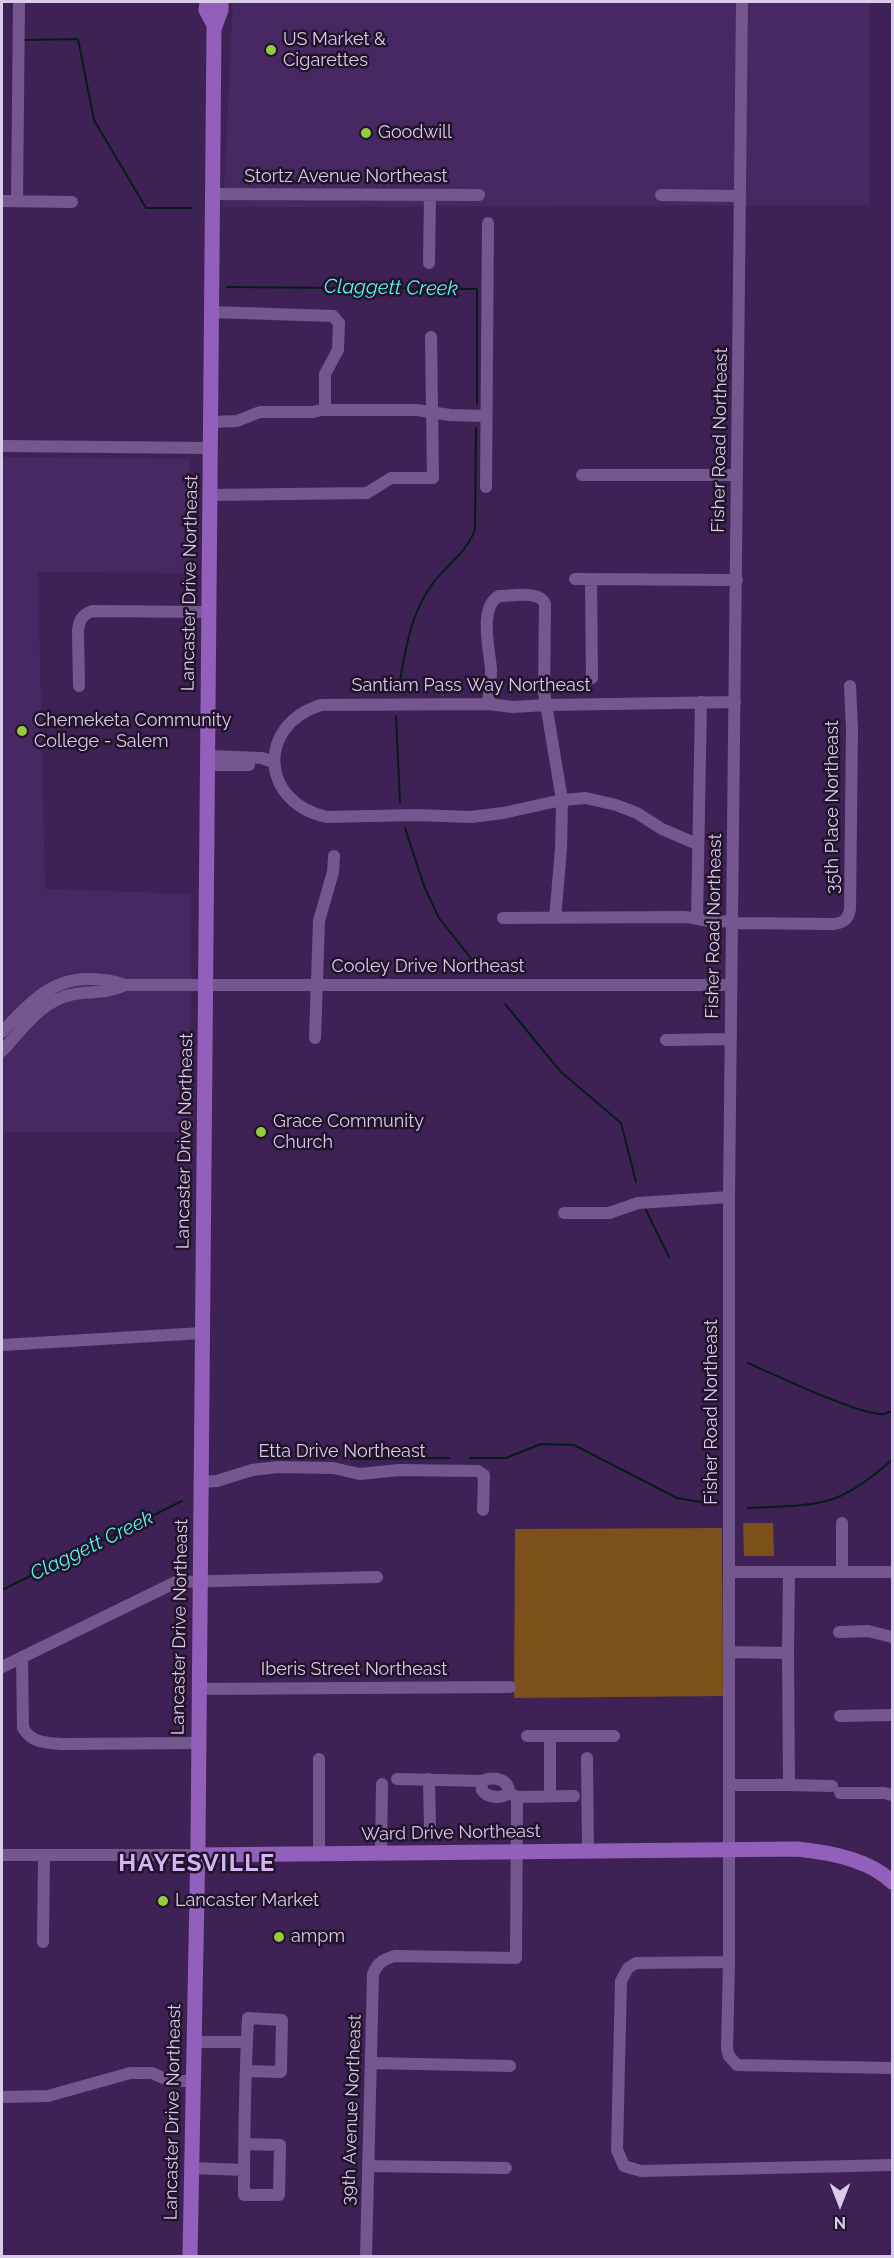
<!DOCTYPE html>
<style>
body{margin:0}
#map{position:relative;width:894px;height:2258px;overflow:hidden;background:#3f2255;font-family:Raleway,sans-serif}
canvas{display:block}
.frame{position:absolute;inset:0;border:3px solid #dacbea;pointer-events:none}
.north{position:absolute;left:810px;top:2174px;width:60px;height:60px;-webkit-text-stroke:4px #20132a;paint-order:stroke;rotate:180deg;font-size:16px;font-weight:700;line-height:24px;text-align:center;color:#dacbea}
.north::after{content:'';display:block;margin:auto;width:21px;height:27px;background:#dacbea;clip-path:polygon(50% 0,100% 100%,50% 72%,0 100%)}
</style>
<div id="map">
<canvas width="894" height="2258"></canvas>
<div class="frame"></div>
<div class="north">N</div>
</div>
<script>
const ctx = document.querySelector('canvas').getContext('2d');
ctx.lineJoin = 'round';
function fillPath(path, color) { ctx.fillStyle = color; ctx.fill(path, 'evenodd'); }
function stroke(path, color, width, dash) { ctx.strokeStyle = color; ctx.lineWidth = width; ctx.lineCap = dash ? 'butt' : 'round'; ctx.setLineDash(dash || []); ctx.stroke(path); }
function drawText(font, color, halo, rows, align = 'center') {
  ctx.font = font + ' Raleway,sans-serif'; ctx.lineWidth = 5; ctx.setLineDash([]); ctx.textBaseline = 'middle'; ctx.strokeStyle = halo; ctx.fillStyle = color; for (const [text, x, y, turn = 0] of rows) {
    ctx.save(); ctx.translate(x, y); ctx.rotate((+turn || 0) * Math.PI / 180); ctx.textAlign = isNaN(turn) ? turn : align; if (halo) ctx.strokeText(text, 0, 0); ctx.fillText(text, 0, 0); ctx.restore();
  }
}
const built = new Path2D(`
 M233,2H870V205L223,207Z
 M2,457L190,459V573L38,572L45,889L191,894L190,1132H2Z`);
const green = new Path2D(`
 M773,1523L774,1556H744L743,1523Z
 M722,1528L723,1696L514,1698L515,1529Z`);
const stream = new Path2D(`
 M25,40L78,39L94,120L146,208H191
 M227,287L477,289V404
 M398,692C405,654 409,615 433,583C447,565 468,551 475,529L476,428
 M396,716L400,802
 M405,828L424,886L439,918L481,971
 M505,1004L561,1072L621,1123L636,1182
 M644,1206L669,1257
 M748,1363C771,1373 863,1417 884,1414C885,1414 891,1411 892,1411
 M470,1458H506L541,1444L574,1445L677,1498L712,1504
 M351,1459L449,1458
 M748,1508C773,1507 810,1507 833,1499C855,1491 875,1475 892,1460
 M2,1590L182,1501`);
const minor = new Path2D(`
 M212,194L479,195
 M661,195L740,196
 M2,201L72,202
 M17,201L19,2
 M429,263L430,195
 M211,312L333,316L339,323L338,350L325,374V410
 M211,422L237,421L260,412H313L321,410H417L450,415L486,416
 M2,446L211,448
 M582,475H737
 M486,487L488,223
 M210,495L367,493L391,478H433L431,337
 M575,579L737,580
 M591,579L592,678
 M79,686L78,631C79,620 82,615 92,611L209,612
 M488,704C489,693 491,681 491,670C490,651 478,607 499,596C512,596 540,590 545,604L544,692L562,800L561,849L555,918
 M208,756L262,758L273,762
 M208,765H249
 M697,844L662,829L637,813L616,805L586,798L562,800L503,813L471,817L416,815L327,817C260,803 256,725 321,705L488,704L513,707L546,705L735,702
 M503,918L683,917C703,918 710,925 732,920
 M697,918L701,702
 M732,923L833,924C844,923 848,919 850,909L852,728L850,686
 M2,1032C27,1006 49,979 88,979C102,979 112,980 125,985
 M315,1038L319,921L333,872L334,856
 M666,1040L731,1039
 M2,1051C21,1031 41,1001 70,995C91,990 104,995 125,985H731
 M564,1213H609L638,1203L729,1197
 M2,1345L202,1333
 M201,1482L217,1481L252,1470L278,1467L333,1468L360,1474L399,1470L478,1471L484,1475L483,1510
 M842,1523V1572
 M730,1572H789
 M839,1632L868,1631L892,1637
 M788,1653L789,1572H892
 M22,1657L23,1728C32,1743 46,1743 62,1744L199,1743
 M2,1667L176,1582L377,1577
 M199,1689L510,1687
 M840,1716L892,1715
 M527,1736H614
 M550,1736V1796
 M587,1758L588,1851
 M397,1779L481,1781C493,1776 509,1778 509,1793C502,1799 487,1798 482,1790L481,1781
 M429,1779L430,1827
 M730,1785H789L788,1653L730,1652
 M789,1785L832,1786
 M510,1793L517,1797L574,1796
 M840,1793H884L892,1795
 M381,1853L382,1784
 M319,1854V1759
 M2,1855H197
 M43,1942L44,1855
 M729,1962V1197L742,2
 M194,2042H247
 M372,2063L510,2066
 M892,2068L737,2065L729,2056L727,2049L729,1962L636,1963L628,1968L621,1981L617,2150L624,2166L641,2171L892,2165
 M2,2097L48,2096L130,2073H152L170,2081H193
 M245,2144L280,2145L279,2195H244C244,2136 245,2077 248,2018L282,2020L281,2072L246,2071
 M368,2166L506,2168
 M191,2168L244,2170
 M366,2256L373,1974C378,1962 384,1959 395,1956L516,1958L517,1797`);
const major = new Path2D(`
 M207,2L206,10L214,25
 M197,1855L797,1849C828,1852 869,1859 892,1882
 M190,2256L198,1842L214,29L221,10V2`);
const markers = [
 [271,50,6,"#96cc39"],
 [366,133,6,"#96cc39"],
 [22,731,6,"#96cc39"],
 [261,1132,6,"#96cc39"],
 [163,1901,6,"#96cc39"],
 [279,1937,6,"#96cc39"]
];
const poiNames = [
 ["US Market &",283,40],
 ["Cigarettes",283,61],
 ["Goodwill",378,133],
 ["Chemeketa Community",34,721],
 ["College - Salem",34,742],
 ["Grace Community",273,1122],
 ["Church",273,1143],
 ["Lancaster Market",175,1901],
 ["ampm",291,1937]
];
const streetNames = [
 ["Stortz Avenue Northeast",346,177],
 ["Fisher Road Northeast",720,440,-89],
 ["Lancaster Drive Northeast",190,583,-89],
 ["Santiam Pass Way Northeast",471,686],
 ["35th Place Northeast",833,807,-90],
 ["Fisher Road Northeast",714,926,-89],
 ["Cooley Drive Northeast",428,967],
 ["Lancaster Drive Northeast",185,1141,-89],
 ["Fisher Road Northeast",712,1412,-90],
 ["Etta Drive Northeast",342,1452],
 ["Lancaster Drive Northeast",180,1627,-89],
 ["Iberis Street Northeast",354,1670],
 ["Ward Drive Northeast",451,1833,-1],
 ["39th Avenue Northeast",352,2110,-88],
 ["Lancaster Drive Northeast",173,2112,-89]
];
const waterNames = [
 ["Claggett Creek",391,288,1],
 ["Claggett Creek",92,1546,-26]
];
const districtNames = [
 ["HAYESVILLE",197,1864]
];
fillPath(built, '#482862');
fillPath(green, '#7b501a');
stroke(stream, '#061c1a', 2);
stroke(minor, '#74578e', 12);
stroke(major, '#9260bb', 15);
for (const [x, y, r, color] of markers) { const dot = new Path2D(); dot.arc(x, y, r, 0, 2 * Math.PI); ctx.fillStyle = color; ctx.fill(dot); stroke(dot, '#20132a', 2); }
drawText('18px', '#dacbea', '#20132a', poiNames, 'left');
drawText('18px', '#dacbea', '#20132a', streetNames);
drawText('italic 20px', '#53f7eb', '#20132a', waterNames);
ctx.letterSpacing = '1.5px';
drawText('bold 24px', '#d4b4f2', '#20132a', districtNames);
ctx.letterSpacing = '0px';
</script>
